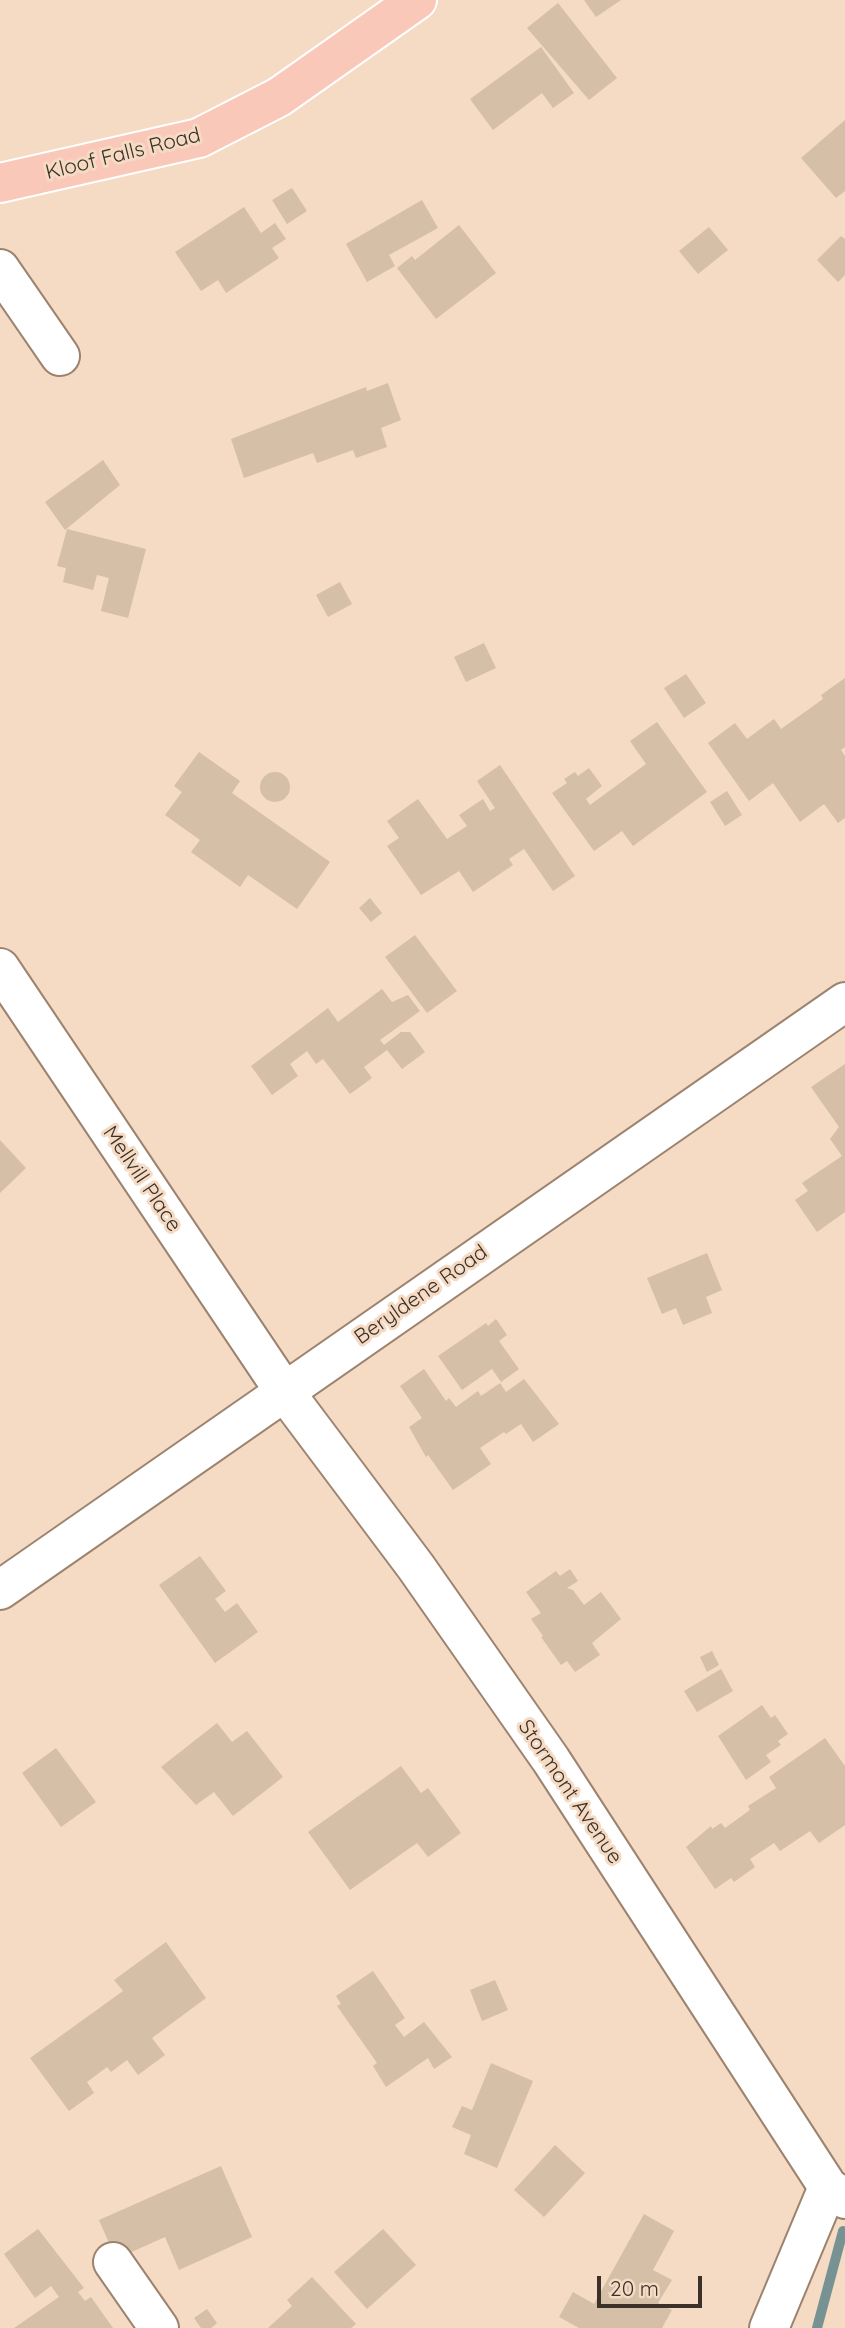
<!DOCTYPE html>
<style>
body{margin:0}
#map{position:relative;width:845px;height:2328px;overflow:hidden;background:#f5dac4;font-family:Quicksand,sans-serif}
canvas{display:block}
.scale{position:absolute;left:597px;top:2276px;width:105px;height:32px;box-sizing:border-box;border:4px solid #3b3128;border-top:0;padding-left:9px;font-size:21px;line-height:24px;white-space:nowrap;color:#3b3128;-webkit-text-stroke:5px #f5dac4;paint-order:stroke}
</style>
<div id="map">
<canvas width="845" height="2328"></canvas>
<div class="scale">20 m</div>
</div>
<script>
const ctx = document.querySelector('canvas').getContext('2d');
ctx.lineJoin = 'round';
function stroke(path, color, width, dash) { ctx.strokeStyle = color; ctx.lineWidth = width; ctx.lineCap = dash ? 'butt' : 'round'; ctx.setLineDash(dash || []); ctx.stroke(path); }
function fillPath(path, color) { ctx.fillStyle = color; ctx.fill(path, 'evenodd'); }
function drawText(font, color, halo, rows, align = 'center') {
  ctx.font = font + ' Quicksand,sans-serif'; ctx.lineWidth = 6; ctx.setLineDash([]); ctx.textBaseline = 'middle'; ctx.strokeStyle = halo; ctx.fillStyle = color; for (const [text, x, y, turn = 0] of rows) {
    ctx.save(); ctx.translate(x, y); ctx.rotate((+turn || 0) * Math.PI / 180); ctx.textAlign = isNaN(turn) ? turn : align; if (halo) ctx.strokeText(text, 0, 0); ctx.fillText(text, 0, 0); ctx.restore();
  }
}
const stream = new Path2D(`
 M817,2328L843,2231`);
const building = new Path2D(`
 M584,0H621L596,17Z
 M558,3L617,78L589,100L527,28Z
 M541,47L574,93L553,108L542,93L493,130L470,99Z
 M845,120V191L836,198L801,158Z
 M292,188L307,211L287,224L272,200Z
 M422,200L438,228L389,255L395,266L367,282L346,244Z
 M244,207L261,233L275,223L286,239L272,248L279,258L226,293L218,280L201,291L175,252Z
 M459,225L496,273L436,319L397,268L412,256L415,260Z
 M709,227L728,250L698,274L679,251Z
 M841,236L845,239V275L838,282L817,260Z
 M388,383L401,420L381,428L387,447L356,458L353,450L317,463L313,453L244,478L231,439L366,387L367,391Z
 M103,460L120,485L65,530L45,502Z
 M67,529L146,549L128,618L101,611L109,578L97,575L93,590L63,582L66,568L57,566Z
 M340,582L352,604L328,617L316,595Z
 M484,643L496,668L466,682L454,657Z
 M686,674L706,703L684,718L664,688Z
 M845,678V747L841,750L845,756V818L838,823L824,804L800,822L773,783L749,801L708,743L735,723L747,739L774,719L781,729L823,699L821,695Z
 M657,722L707,792L633,846L622,831L594,851L552,793L567,783L564,779L575,772L578,776L589,768L602,786L586,799L590,805L646,764L630,741Z
 M199,752L240,781L232,793L330,862L297,909L248,875L240,887L191,852L200,840L165,815L182,792L174,786Z
 M500,765L575,876L553,891L524,849L509,859L513,865L473,892L459,871L421,895L387,846L399,838L387,821L418,799L447,839L467,826L459,815L483,799L490,811L495,808L477,781Z
 M260 787a15 15 0 1 1 30 0a15 15 0 1 1-30 0Z
 M727,791L742,815L725,826L710,802Z
 M370,898L382,913L371,922L359,908Z
 M415,935L457,991L427,1013L385,957Z
 M382,989L392,1002L408,995L420,1011L380,1040L384,1045L401,1032H410L425,1052L402,1069L387,1050L364,1067L372,1078L350,1094L323,1059L316,1064L307,1051L290,1064L298,1076L272,1095L251,1066L328,1008L338,1022Z
 M845,1064V1212L817,1232L795,1200L808,1191L802,1183L842,1156L830,1139L839,1127L811,1087Z
 M0,1140L26,1168L0,1193Z
 M707,1253L722,1290L706,1297L712,1313L683,1325L676,1308L662,1314L647,1278Z
 M496,1319L507,1335L499,1341L519,1369L501,1382L492,1369L462,1390L438,1356L486,1323L488,1326Z
 M424,1369L446,1401L449,1398L456,1407L478,1391L481,1396L500,1383L506,1392L524,1379L559,1424L533,1442L521,1424L506,1434L504,1432L480,1448L491,1464L453,1490L428,1455L426,1457L409,1427L422,1418L400,1386Z
 M200,1556L226,1591L215,1599L225,1612L237,1603L258,1632L215,1663L159,1585Z
 M570,1569L578,1581L567,1588L573,1590L584,1605L601,1592L621,1619L592,1643L600,1655L575,1672L567,1661L561,1665L541,1637L543,1636L531,1619L541,1613L526,1592L556,1571L560,1576Z
 M712,1651L719,1665L707,1672L700,1657Z
 M721,1669L733,1691L697,1712L684,1691Z
 M762,1705L771,1718L775,1715L788,1734L778,1741L781,1745L766,1755L771,1762L746,1780L718,1736Z
 M217,1723L232,1742L247,1731L283,1777L233,1816L214,1792L196,1805L161,1767Z
 M825,1738L845,1766V1825L819,1843L810,1831L780,1851L774,1843L750,1859L755,1867L734,1882L731,1878L715,1889L686,1847L711,1826L712,1829L721,1823L725,1828L750,1810L748,1806L776,1788L769,1777Z
 M56,1748L96,1802L61,1827L22,1773Z
 M401,1766L421,1793L428,1788L461,1833L428,1857L417,1843L350,1890L308,1832Z
 M166,1942L206,1998L152,2038L165,2055L138,2075L127,2060L111,2072L107,2067L87,2082L94,2093L69,2111L30,2058L123,1991L114,1980Z
 M373,1971L405,2018L395,2025L404,2037L424,2022L452,2057L434,2069L428,2058L386,2087L373,2066L377,2063L337,2006L341,2004L336,1996Z
 M495,1980L508,2010L482,2021L470,1990Z
 M491,2063L533,2081L497,2168L464,2154L471,2135L452,2127L462,2106L472,2110Z
 M555,2145L585,2173L544,2217L514,2190Z
 M221,2166L252,2237L179,2270L165,2237L116,2259L99,2220Z
 M644,2214L674,2231L653,2270L672,2280L658,2303L672,2310L662,2328H579L559,2317L573,2292L594,2304Z
 M38,2229L84,2288L78,2292L85,2301L91,2297L113,2328H14L59,2297L51,2286L35,2298L4,2254Z
 M383,2229L416,2265L367,2309L334,2272Z
 M312,2277L356,2324L351,2328H268L292,2306L287,2300Z
 M207,2309L217,2323L211,2328H201L194,2318Z`);
const minor = new Path2D(`
 M0,269L60,356
 M0,968L284,1391L416,1567L551,1760L828,2187L845,2199
 M0,1590L845,1002
 M113,2262L159,2328
 M769,2328L828,2187`);
const major = new Path2D(`
 M0,183L199,138L279,97L417,0`);
const streetNames = [
 ["Kloof Falls Road",123,154,-14],
 ["Mellvill Place",142,1179,56],
 ["Beryldene Road",421,1295,-35],
 ["Stormont Avenue",570,1792,56]
];
stroke(stream, '#779292', 10);
fillPath(building, '#d5bfa6');
stroke(minor, '#9c836f', 42);
stroke(major, '#fff', 42);
stroke(minor, '#fff', 38);
stroke(major, '#fac8b9', 38);
drawText('21px', '#3b3128', '#f5dac4', streetNames);
</script>
